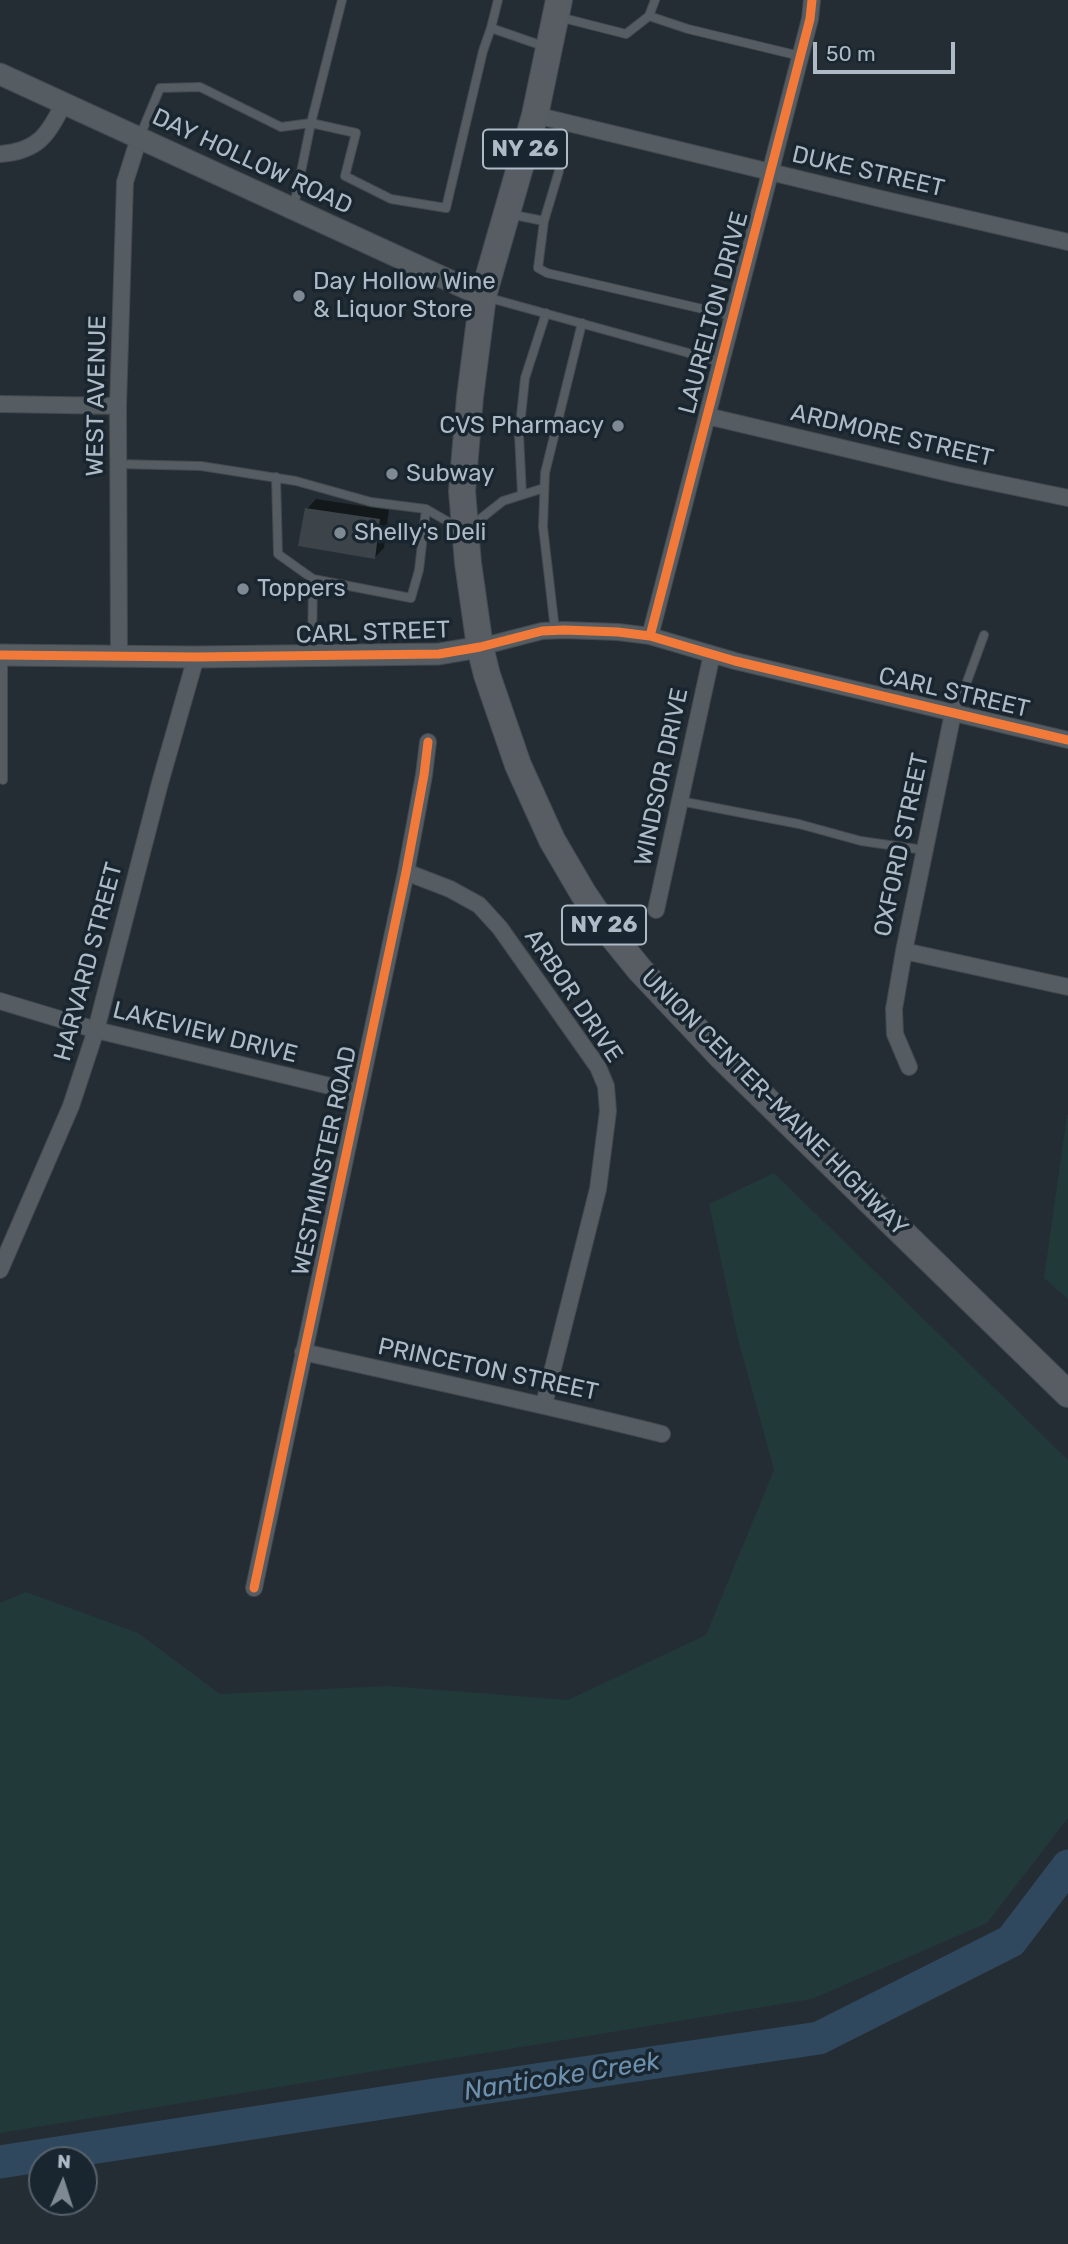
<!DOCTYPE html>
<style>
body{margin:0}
#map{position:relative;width:1068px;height:2244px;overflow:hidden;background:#252d34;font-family:Rubik,sans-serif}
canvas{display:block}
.north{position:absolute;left:28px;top:2146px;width:70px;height:70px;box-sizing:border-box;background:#19252f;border:2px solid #55616c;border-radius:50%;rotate:3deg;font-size:19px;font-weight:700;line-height:28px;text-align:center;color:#aebbc7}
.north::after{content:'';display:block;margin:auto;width:24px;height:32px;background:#7e8994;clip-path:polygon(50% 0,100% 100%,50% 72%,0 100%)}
.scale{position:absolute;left:813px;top:42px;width:142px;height:32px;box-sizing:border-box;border:4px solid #aebbc7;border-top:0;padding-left:9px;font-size:21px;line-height:24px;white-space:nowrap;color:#aebbc7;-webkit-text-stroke:5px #19252f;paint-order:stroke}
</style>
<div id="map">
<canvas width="1068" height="2244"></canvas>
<div class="north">N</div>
<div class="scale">50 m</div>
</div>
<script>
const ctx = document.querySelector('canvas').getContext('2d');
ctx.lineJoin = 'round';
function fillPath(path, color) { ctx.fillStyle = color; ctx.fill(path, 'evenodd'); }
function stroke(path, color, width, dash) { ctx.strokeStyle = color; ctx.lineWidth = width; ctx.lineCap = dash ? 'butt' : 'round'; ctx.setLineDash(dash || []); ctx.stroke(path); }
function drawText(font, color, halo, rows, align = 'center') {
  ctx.font = font + ' Rubik,sans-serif'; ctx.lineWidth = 7; ctx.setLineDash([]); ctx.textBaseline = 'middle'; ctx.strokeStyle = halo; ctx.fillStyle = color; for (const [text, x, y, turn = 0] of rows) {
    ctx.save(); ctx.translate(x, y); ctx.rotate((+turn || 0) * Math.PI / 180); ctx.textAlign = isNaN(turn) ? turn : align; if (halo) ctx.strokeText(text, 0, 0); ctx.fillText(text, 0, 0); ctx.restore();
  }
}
const green = new Path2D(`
 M1067,1115H1068V1299L1044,1278Z
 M774,1173L1068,1460V1818L987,1923L812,1999L0,2133V1603L26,1592L138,1633L220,1694L389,1686L568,1700L706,1635L774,1470L737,1335L709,1204Z`);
const shadow = new Path2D(`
 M316,499L389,510L384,548L375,557L307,509Z`);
const river = new Path2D(`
 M0,2162L428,2096L819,2038L1011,1941L1068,1866`);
const building = new Path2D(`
 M305,508L380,519L375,559L298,546Z`);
const service = new Path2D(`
 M649,16L688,29L800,56
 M559,17L626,34L649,16L655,0
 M491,28L498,0
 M140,136L160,88L200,87L281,127L311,123L342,0
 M294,206L311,123L356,133L345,176L391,199L446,208L483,51L491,28L546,47
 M509,214L544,221L538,268L547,273L733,316
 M544,221L559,171
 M486,297L721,362
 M118,464L201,466L296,481L371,502L426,509L459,528
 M276,477L278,554L313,579L312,653
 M522,494L519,435L525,378L546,313
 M470,527L503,501L544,488
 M313,579L411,598L419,570L426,509
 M555,630L543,527L545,473L582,323
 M953,713L965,687L984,635
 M3,780V657
 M680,801L799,824L861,841L924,850`);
const minor = new Path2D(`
 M535,115L886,200L1068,242
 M0,154C38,151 47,136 64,103
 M0,404L118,406
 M707,416L957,475L1068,498
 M650,636L810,19L812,0
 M480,647L542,631L564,630L618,632L650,636L735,661L1068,740
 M119,657L118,406L125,182L139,138
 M406,872L450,889L479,905L500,928L598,1067L606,1086L608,1111L598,1189L544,1404
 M656,910L712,654
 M904,951L1068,987
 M0,1001L96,1030L359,1093
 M909,1067L895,1034L894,1009L904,951L953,713
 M0,1270L71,1106L96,1030L160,783L196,657
 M303,1352C423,1379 543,1404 662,1434
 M254,1588L406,872L424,775L428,742`);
const tertiary = new Path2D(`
 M0,74L483,296
 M0,655L196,657L439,654L480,647`);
const primary = new Path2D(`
 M559,0L535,115L483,296L470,397L462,491L468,563L480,647L487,675L518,765L552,840L583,893L610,933L640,970L722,1057L1068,1394`);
const cycleway = new Path2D(`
 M650,636L810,19L812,0
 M0,655L196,657L439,654L480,647L542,631L564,630L618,632L650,636L735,661L1068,740
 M254,1588L406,872L424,775L428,742`);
const markers = [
 [299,296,7,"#7e8994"],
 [618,426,7,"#7e8994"],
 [392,474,7,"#7e8994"],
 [340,533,7,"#7e8994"],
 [243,589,7,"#7e8994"]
];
const shields = [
 [525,149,84],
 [604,925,84]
];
const shieldNames = [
 ["NY 26",525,149],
 ["NY 26",604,925]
];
const streetNames = [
 ["DAY HOLLOW ROAD",252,162,25],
 ["DUKE STREET",868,172,13],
 ["LAURELTON DRIVE",714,313,-75],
 ["WEST AVENUE",97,396,-89],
 ["ARDMORE STREET",892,436,13],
 ["CARL STREET",373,633,-2],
 ["CARL STREET",954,693,13],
 ["WINDSOR DRIVE",662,777,-78],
 ["OXFORD STREET",902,845,-78],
 ["HARVARD STREET",89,962,-75],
 ["ARBOR DRIVE",573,996,56],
 ["LAKEVIEW DRIVE",205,1033,14],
 ["UNION CENTER-MAINE HIGHWAY",774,1103,45],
 ["WESTMINSTER ROAD",325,1161,-78],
 ["PRINCETON STREET",488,1370,12]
];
const poiNames = [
 ["Day Hollow Wine",313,282],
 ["& Liquor Store",313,310],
 ["CVS Pharmacy",604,426,"right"],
 ["Subway",406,474],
 ["Shelly's Deli",354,533],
 ["Toppers",257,589]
];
const waterNames = [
 ["Nanticoke Creek",562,2077,-9]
];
fillPath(green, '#22393a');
fillPath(shadow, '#0007');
stroke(river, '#2f485d', 33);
fillPath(building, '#3c4349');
stroke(service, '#43494f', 10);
stroke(minor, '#43494f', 18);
stroke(tertiary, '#43494f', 23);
stroke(primary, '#424a51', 28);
stroke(service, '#555c62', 8);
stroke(minor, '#555c62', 16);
stroke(tertiary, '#555c62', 21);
stroke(primary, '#585d64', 26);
stroke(cycleway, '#f17a3a', 9);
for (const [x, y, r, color] of markers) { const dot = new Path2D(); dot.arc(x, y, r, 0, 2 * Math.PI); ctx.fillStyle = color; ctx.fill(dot); stroke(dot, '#19252f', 2.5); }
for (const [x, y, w] of shields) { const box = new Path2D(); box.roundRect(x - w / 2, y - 19.5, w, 39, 5); ctx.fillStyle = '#19252f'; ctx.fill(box); stroke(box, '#aebbc7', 2); }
drawText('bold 23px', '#aebbc7', null, shieldNames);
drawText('24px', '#aebbc7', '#19252f', streetNames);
drawText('24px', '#aebbc7', '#19252f', poiNames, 'left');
drawText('italic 26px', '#6c90ad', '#19252f', waterNames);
</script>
